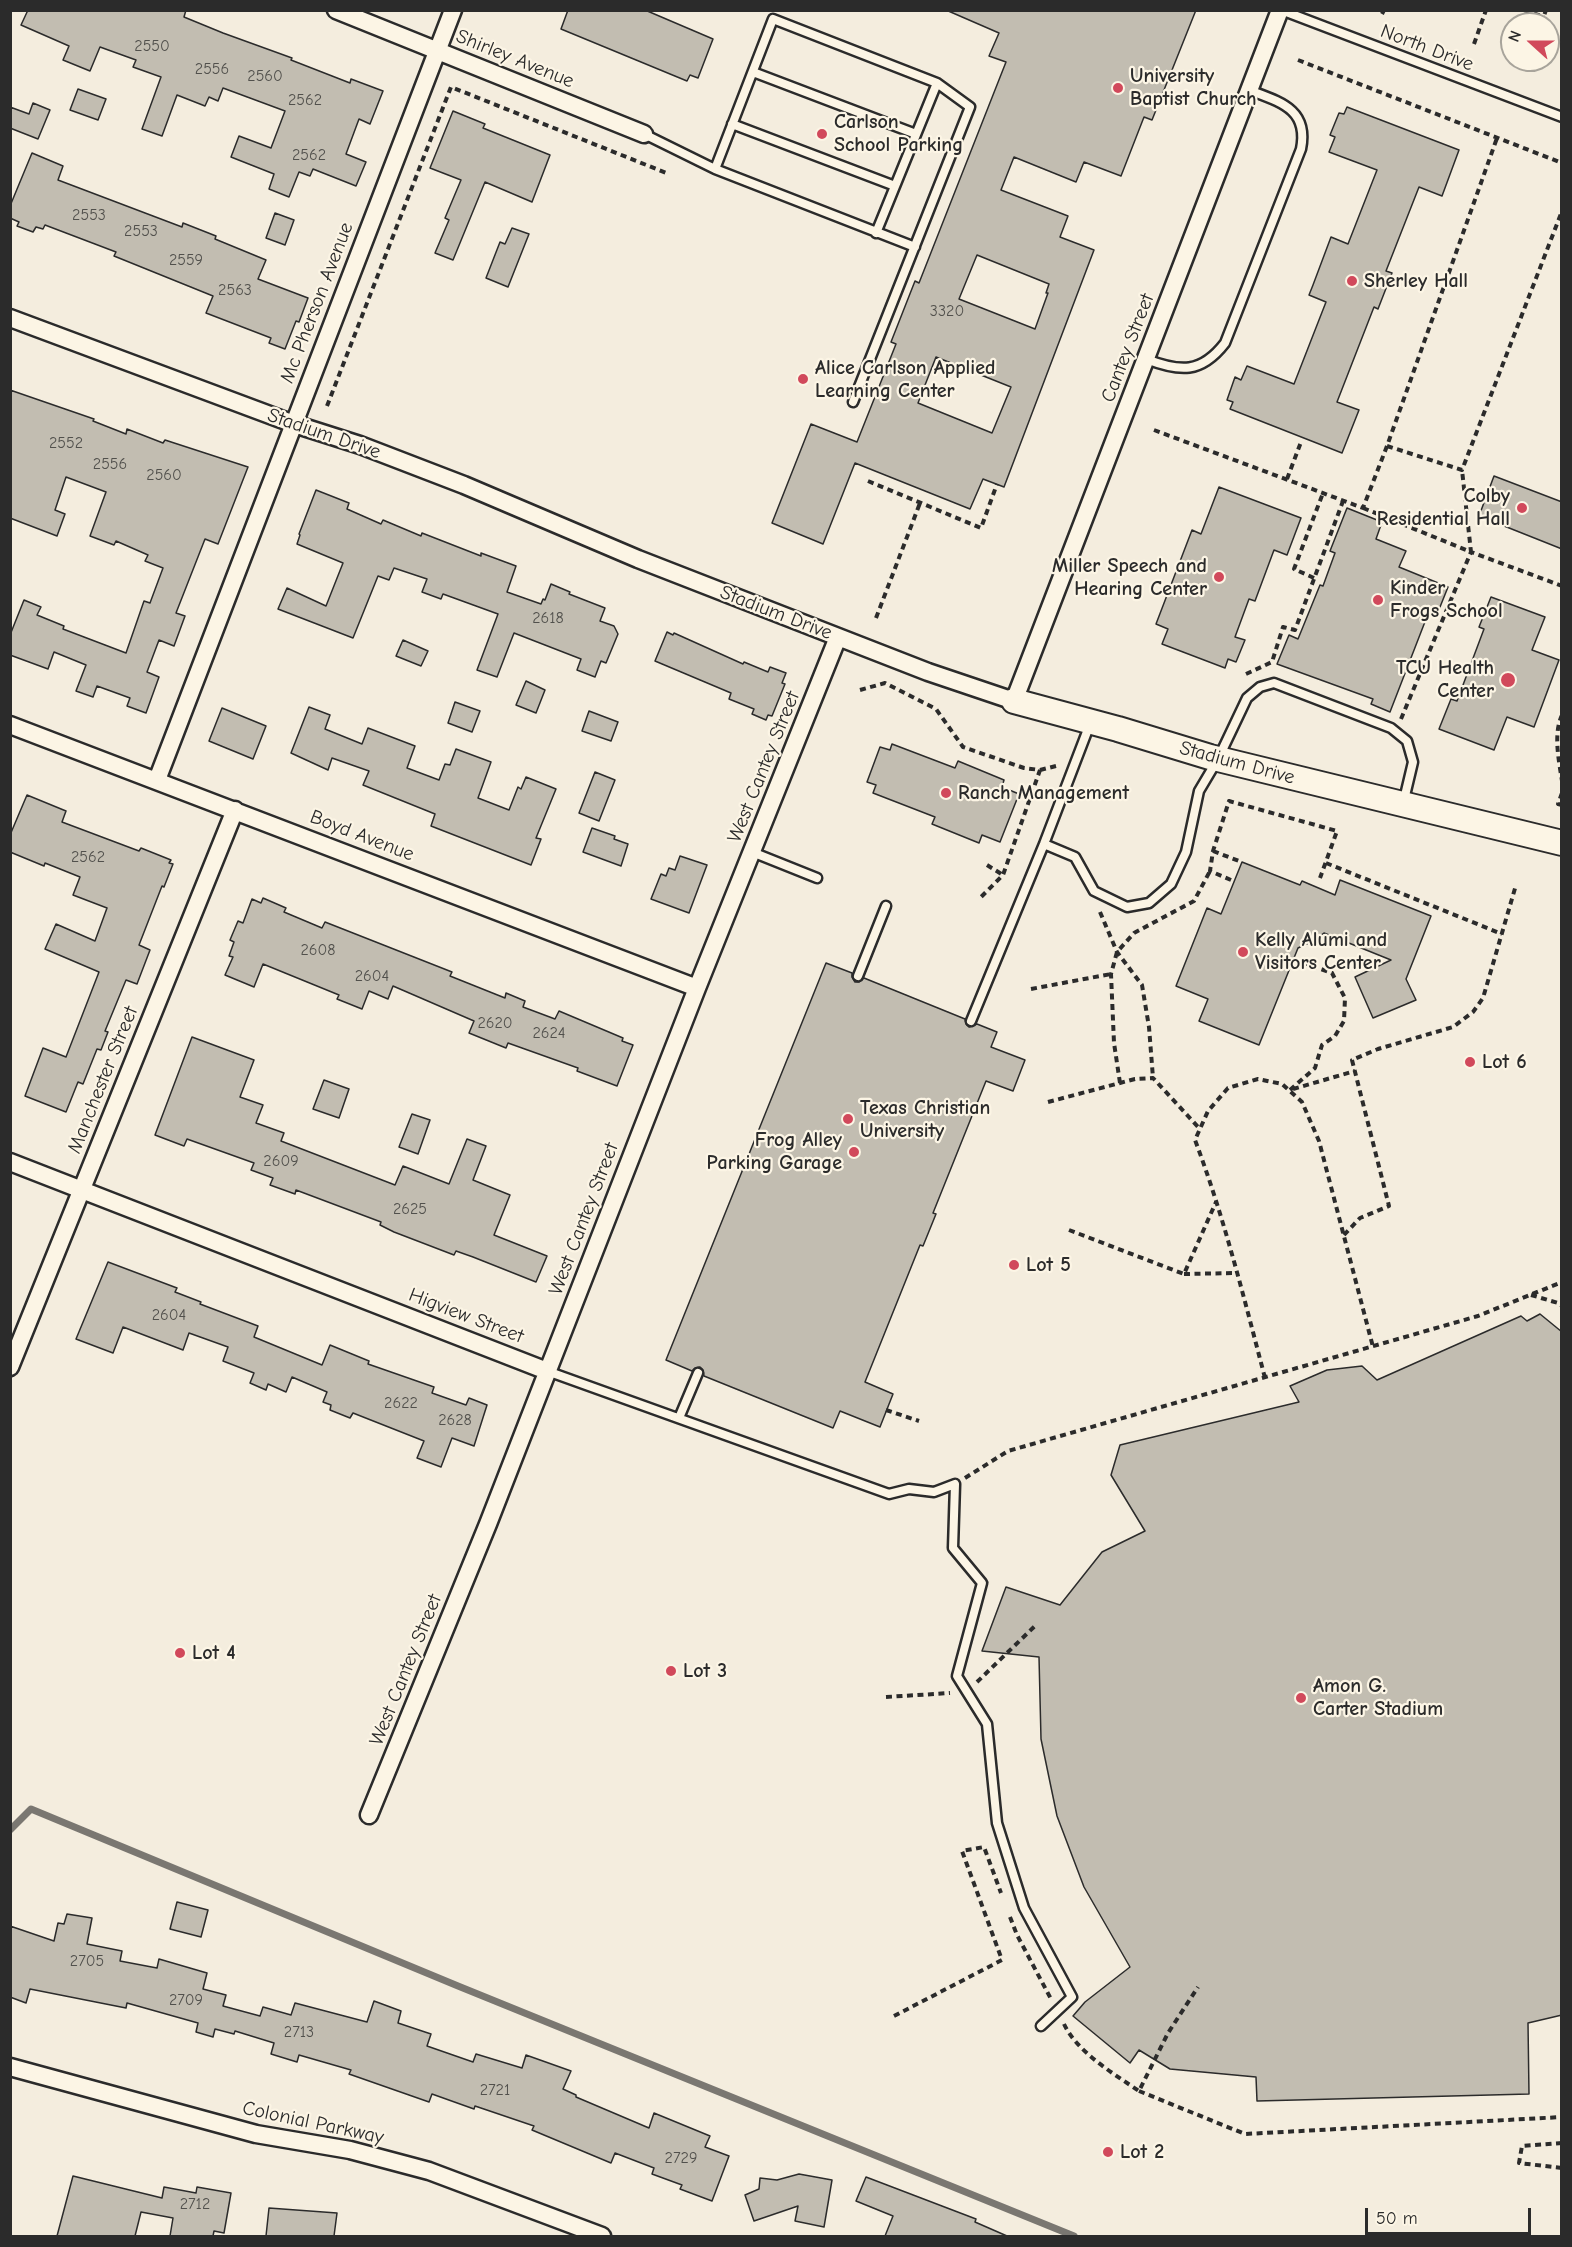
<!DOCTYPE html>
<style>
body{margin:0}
#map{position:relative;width:1572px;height:2247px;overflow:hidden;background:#f4edde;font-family:"Comic Neue",sans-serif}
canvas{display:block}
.frame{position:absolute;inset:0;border:12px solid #2b2b2b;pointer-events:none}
.north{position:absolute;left:1500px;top:12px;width:60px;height:60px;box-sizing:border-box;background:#fcf5e5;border:2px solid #a8a49b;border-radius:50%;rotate:291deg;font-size:16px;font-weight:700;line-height:24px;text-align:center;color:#2b2b2b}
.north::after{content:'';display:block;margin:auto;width:21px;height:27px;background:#d1495b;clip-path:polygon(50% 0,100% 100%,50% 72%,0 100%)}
.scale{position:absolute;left:1365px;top:2208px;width:166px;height:27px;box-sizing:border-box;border:3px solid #2b2b2b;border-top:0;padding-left:8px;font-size:18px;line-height:21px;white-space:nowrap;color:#2b2b2b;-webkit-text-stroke:4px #fcf5e5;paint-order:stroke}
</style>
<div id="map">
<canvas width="1572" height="2247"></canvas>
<div class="frame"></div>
<div class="north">N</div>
<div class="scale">50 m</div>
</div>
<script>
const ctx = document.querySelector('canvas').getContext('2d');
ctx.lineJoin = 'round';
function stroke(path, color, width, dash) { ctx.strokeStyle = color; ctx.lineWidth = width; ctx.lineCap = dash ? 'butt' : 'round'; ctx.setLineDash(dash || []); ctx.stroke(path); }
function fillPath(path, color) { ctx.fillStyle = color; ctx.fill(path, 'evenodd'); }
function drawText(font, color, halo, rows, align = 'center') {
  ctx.font = font + ' "Comic Neue",sans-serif'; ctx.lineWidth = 4.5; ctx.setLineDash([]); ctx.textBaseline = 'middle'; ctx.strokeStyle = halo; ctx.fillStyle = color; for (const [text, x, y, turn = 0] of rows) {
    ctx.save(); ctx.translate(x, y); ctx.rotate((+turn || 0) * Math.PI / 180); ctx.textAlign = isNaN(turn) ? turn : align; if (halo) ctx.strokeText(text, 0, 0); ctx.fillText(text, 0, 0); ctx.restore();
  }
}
const stream = new Path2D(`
 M10,1830L31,1809L458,1986L1074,2236`);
const building = new Path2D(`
 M28,10H186L184,17L223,33L292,58L291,60L350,83L351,79L383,91L370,124L359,119L346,154L366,162L356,186L313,169L310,176L299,172L289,197L269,189L274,174L231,157L239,136L271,148L285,111L223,88L218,101L209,97L205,106L177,95L162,136L142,129L161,77L133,67L136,60L100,47L90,71L63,60L69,46L21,25Z
 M568,10H645L713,39L698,78L690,75L687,81L561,29Z
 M946,10H1196L1152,120L1144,117L1121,176L1084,162L1076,182L1014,157L1001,190L1068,216L1060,237L1094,250L1004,487L983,479L970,509L855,463L823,544L772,523L811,424L857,442L896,344L891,342L915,281L919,283L1006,62L989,56L999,33ZM977,255L1049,284L1046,293H1048L1035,329L959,299ZM936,357L1011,387L992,433L918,403Z
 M78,89L106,99L98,120L70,110Z
 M33,103L50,110L38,139L10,128V107L29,114Z
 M1347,107L1459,150L1442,196L1419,187L1386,271L1392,273L1378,309L1374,307L1337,402L1359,410L1342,453L1230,409L1233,402L1227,400L1235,377L1241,380L1247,366L1294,384L1326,302L1309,295L1313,285L1331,237L1348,244L1377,170L1329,152L1335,137L1330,135L1339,113L1344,114Z
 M453,111L485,124L483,128L550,155L532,202L485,182L453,260L435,253L449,220L445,218L461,180L430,168Z
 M32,153L63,166L58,180L182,227L183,223L216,236L215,239L266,260L258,279L308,298L299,322L296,321L285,349L269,343L271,338L206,313L213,296L114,256L116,252L45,225L43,229L36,227L33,232L17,226L19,222L10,218V206Z
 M275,213L294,220L285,245L266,238Z
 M512,228L529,234L508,287L486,278L500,242L505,244Z
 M10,390L94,419L93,421L126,434L127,429L163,443L165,440L248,467L218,544L205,539L176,613L185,616L174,646L159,640L147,672L159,677L146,713L127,706L130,698L97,686L93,697L76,691L86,665L54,652L48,669L10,655V635L24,600L41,607L37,615L64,626L63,629L126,653L144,601L150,603L163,568L145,561L148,555L116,541L114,545L90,536L106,492L66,477L55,510L65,514L57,536L10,518Z
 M1494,476L1562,502V549L1479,516Z
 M1219,487L1301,518L1287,555L1274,550L1255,601L1249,599L1235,637L1245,640L1236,662L1228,659L1225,668L1162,644L1168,629L1156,624L1192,530L1201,534Z
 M316,490L349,503L347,509L381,524L383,520L421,536L422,533L481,556V553L516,566L507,592L541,604L543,599L545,600L551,584L570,592L569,594L605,608L600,621L614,626L618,634L606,663L601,661L595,677L577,670L581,659L514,633L497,677L477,670L498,614L443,594L441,599L422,592L427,579L394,568L389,580L378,576L353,638L278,609L287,588L326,606L343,563L297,544L300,535L299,534Z
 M1347,508L1382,522L1376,539L1406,551L1399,567L1448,587L1436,617L1428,614L1390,712L1371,704L1373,699L1277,664L1289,635L1298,639L1320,585L1323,586L1335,553L1330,551Z
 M1491,597L1545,617L1532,650L1559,660L1534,727L1507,717L1494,750L1439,729L1451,699L1457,701L1484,629L1479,627Z
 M667,632L673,635L674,633L743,664L744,662L768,672L770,667L786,673L782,683L785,684L772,716L768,715L766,720L752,714L754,709L729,699L731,693L655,661Z
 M403,640L428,651L421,666L396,656Z
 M526,681L545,690L536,713L516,705Z
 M455,702L480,711L472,732L448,723Z
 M309,707L330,715L325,729L362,744L368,728L415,746L407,768L439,780L445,764L450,765L456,749L491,762L478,798L509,810L518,787L521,789L526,777L556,789L536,838L541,839L531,865L431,826L435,814L363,785L369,771L332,758L328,770L291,753Z
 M222,708L266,726L253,759L209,741Z
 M589,711L618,722L611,741L582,731Z
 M892,744L955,768L958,761L1004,780L1002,787L1019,794L1000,842L982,835L979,843L932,824L935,817L873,793L876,785L867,782L880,747L890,750Z
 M595,772L615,780L599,821L579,813Z
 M27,795L66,811L62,822L139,851L141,848L171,860L169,863L173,864L164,887L162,886L139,945L150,950L137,984L126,980L105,1031L108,1032L101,1050L97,1049L83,1084L78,1082L66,1112L25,1096L43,1048L66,1057L99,972L45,949L56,924L95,941L107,908L73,895L80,877L45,863L44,866L10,852V835Z
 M592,828L615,836L614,839L628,844L621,866L583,852Z
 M680,856L707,865L689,913L651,899L661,874L666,876L669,868L675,870Z
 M1242,862L1300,885L1302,881L1335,895L1340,880L1431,916L1406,979L1416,1000L1373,1018L1355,977L1391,960L1324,933L1313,941L1298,948L1259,1045L1199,1021L1208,999L1176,986L1207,908L1221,914Z
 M263,898L286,908L284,912L322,928L325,922L452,972L450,976L505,998L506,993L525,1001L523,1007L555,1019L559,1011L623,1038L622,1041L633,1045L617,1086L577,1071L578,1068L508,1043L506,1048L469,1033L474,1021L393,986L388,999L369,991L362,1009L337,999L339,995L263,964L254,987L225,975L233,957L229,956L234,942L230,940L238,921L243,923L252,899L261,903Z
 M826,963L852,973V977L855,982H859L864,978L965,1019L966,1024L969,1027L977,1024L997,1032L991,1047L1025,1060L1013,1091L986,1081L933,1213L936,1214L923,1246L920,1245L865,1382L893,1394L880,1427L840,1411L833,1428L704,1376L703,1370L700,1367L695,1368L692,1371L666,1360Z
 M192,1037L254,1060L240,1097L263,1105L256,1123L284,1133L281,1141L395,1185L403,1166L449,1184L467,1139L486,1146L473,1180L510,1195L494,1235L547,1256L536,1282L473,1257L456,1251L454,1255L394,1232L380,1225L381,1222L296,1190L295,1194L270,1185L273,1178L251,1170L254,1163L187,1139L184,1146L155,1135Z
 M324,1080L349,1089L339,1118L313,1109Z
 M412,1114L430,1120L418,1154L399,1147Z
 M108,1262L177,1288L175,1292L201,1302L200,1304L258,1326L254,1337L322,1365L330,1345L369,1361L368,1364L434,1387L432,1393L466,1405L469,1398L487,1405L474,1446L452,1438L441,1467L417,1458L424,1441L353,1413L350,1418L330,1410L331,1405L323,1402L327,1392L292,1377L286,1392L268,1384L266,1390L250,1383L254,1373L223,1361L228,1347L189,1333L183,1350L123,1327L113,1353L76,1339Z
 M1540,1314L1562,1332V2015L1528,2023L1529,2094L1257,2101L1256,2077L1170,2069L1139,2050L1130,2063L1073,2016L1085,2002L1130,1967L1084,1887L1057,1816L1041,1739L1039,1657L982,1651L1006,1587L1060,1605L1102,1552L1145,1531L1111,1475L1120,1445L1299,1402L1290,1386L1327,1370L1362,1366L1377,1380L1521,1316L1527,1321Z
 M177,1902L208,1910L201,1937L170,1929Z
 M67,1914L92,1918L87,1944L122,1951L120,1961L157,1968L159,1959L207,1973L203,1989L226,1995L223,2006L260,2016L263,2007L291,2015L295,2003L367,2022L374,2001L401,2011L398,2023L431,2034L427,2046L473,2062L476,2054L522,2068L526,2055L571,2071L563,2089L576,2095V2097L649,2128L654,2113L710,2136L705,2147L729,2156L712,2201L680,2189L682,2185L652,2174L654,2168L615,2153L611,2163L532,2130L534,2126L475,2106L474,2109L432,2094L429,2102L349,2074L351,2070L299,2055L297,2062L271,2054L274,2043L235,2031L234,2034L215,2029L213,2037L196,2032L198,2023L127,2003L126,2008L30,1989L26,2003L10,1997V1926L54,1941L58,1923L64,1924Z
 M799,2174L832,2180L824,2227L795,2221L798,2206L754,2221L745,2195L759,2189L760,2178L777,2180Z
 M73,2176L162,2198L164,2187L196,2193L197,2187L231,2193L224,2233L214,2231L213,2236H170L173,2218L141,2212L135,2236H57Z
 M866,2177L976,2219L975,2222L1007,2236H885L893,2216L856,2201Z
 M269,2208L337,2213L334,2236H266Z`);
const path = new Path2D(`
 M1524,10L1544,17
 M1382,14L1384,10
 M1541,24L1546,10
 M1474,44L1486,10
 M1298,60L1562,163
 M1527,62L1528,60
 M327,406L451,87L669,174
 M1154,430L1363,508L1387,446L1497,138
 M1387,446L1462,470L1562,211
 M1287,479L1301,442
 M868,481L981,528L997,484
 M1363,508L1471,552L1462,470
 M1314,578L1294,569L1323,493
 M876,618L920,503
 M1246,674L1272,662L1283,627L1295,630L1343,501
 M860,690L885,683L936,709L963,747L1024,768L1040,770L1003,875L980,898
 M1562,715C1553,734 1559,761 1562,781
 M1401,719L1471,552L1562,586
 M1040,770L1060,765
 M1562,793L1558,804L1562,805
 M1213,851L1239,861
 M1326,863L1502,934
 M987,865L1003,875
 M1231,880L1210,871L1213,851L1229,801L1337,831L1320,878
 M1100,912L1117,952L1142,985L1149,1027L1153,1078
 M1031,989L1111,974
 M1120,1083L1114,1043L1111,974L1117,952L1134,933L1194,901L1210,871
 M1293,1089L1355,1071
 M1290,1090L1315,1068L1322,1045L1335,1036L1344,1021L1345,998L1332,973L1304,963
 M1048,1102L1135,1079L1153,1078L1200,1129
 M1069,1230L1184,1274L1216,1202
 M1344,1235L1360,1218L1389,1206L1352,1060L1378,1049L1453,1027L1473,1012L1483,998L1516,885
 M1184,1274L1238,1273
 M1531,1295L1558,1303L1562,1306
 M1265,1378C1244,1298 1224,1217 1195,1140L1208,1111L1228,1088L1258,1079L1282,1084L1302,1102L1319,1141L1373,1347
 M886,1410L919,1421
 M965,1478L1008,1451L1478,1316L1562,1282
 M977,1682L1037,1624
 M886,1697L950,1693
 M1010,1917L1017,1935L1051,1999
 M894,2016L1002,1960L962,1851L984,1847L1001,1893
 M1064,2024C1077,2052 1114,2074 1139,2091L1168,2033L1198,1987
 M1139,2091L1245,2134L1562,2117
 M1562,2143L1522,2146L1519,2163L1562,2168`);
const lane = new Path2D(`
 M1281,10L1562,117
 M753,72L916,134
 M732,124L895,186
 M644,134L715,169L915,247
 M715,169L773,19L937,83L970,107L853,402
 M876,233L937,83
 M1146,359C1180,372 1201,374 1225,343L1301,149C1309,109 1280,102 1249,90
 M1044,844L1075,857L1094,891L1127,907L1149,903L1171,884L1186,852L1199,791L1218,759L1247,698L1260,687L1274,683L1391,728L1407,741L1413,762L1403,804
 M752,852L817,878
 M858,976L886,906
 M971,1021L1044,844L1090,724
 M547,1371L889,1494L909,1489L934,1492L955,1484L953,1548L982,1583L957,1676L987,1724L997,1823L1024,1908L1072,1997L1041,2026
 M679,1418L698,1373`);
const street = new Path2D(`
 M336,10L644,134
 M10,318L294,424L360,445L464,485L638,559L928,672L1014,701L1280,10
 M10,725L697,988
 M157,780L453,10
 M10,1162L547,1371
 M10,1367L235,810
 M369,1815L488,1524L697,988L838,637
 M10,2067L256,2134L350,2150L429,2171L602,2236`);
const secondary = new Path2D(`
 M1014,701L1118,729L1210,757L1562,843`);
const markers = [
 [1118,88,6,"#d1495b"],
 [822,134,6,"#d1495b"],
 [1352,281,6,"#d1495b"],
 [803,379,6,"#d1495b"],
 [1522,508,6,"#d1495b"],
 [1219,577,6,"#d1495b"],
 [1378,600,6,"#d1495b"],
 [1508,680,8,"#d1495b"],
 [946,793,6,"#d1495b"],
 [1243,952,6,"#d1495b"],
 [1470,1062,6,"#d1495b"],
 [848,1119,6,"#d1495b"],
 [854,1152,6,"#d1495b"],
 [1014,1265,6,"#d1495b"],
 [180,1653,6,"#d1495b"],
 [671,1671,6,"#d1495b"],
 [1301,1698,6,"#d1495b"],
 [1108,2152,6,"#d1495b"]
];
const numberNames = [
 ["2550",152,46],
 ["2556",212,69],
 ["2560",265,76],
 ["2562",305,100],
 ["2562",309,155],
 ["2553",89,215],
 ["2553",141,231],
 ["2559",186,260],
 ["2563",235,290],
 ["3320",947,311],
 ["2552",66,443],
 ["2556",110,464],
 ["2560",164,475],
 ["2618",548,618],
 ["2562",88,857],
 ["2608",318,950],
 ["2604",372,976],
 ["2620",495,1023],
 ["2624",549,1033],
 ["2609",281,1161],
 ["2625",410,1209],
 ["2604",169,1315],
 ["2622",401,1403],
 ["2628",455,1420],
 ["2705",87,1961],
 ["2709",186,2000],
 ["2713",299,2032],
 ["2721",495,2090],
 ["2729",681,2158],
 ["2712",195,2204]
];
const streetNames = [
 ["North Drive",1427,48,21],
 ["Shirley Avenue",515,59,22],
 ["Mc Pherson Avenue",317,303,-69],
 ["Cantey Street",1128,348,-69],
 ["Stadium Drive",324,434,19],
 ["Stadium Drive",776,613,21],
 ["Stadium Drive",1237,763,15],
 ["West Cantey Street",764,767,-68],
 ["Boyd Avenue",362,836,21],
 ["Manchester Street",103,1080,-68],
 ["West Cantey Street",584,1219,-69],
 ["Higview Street",466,1316,21],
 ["West Cantey Street",406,1670,-68],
 ["Colonial Parkway",313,2123,12]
];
const poiNames = [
 ["University",1130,76],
 ["Baptist Church",1130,99],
 ["Carlson",834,122],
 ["School Parking",834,145],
 ["Sherley Hall",1364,281],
 ["Alice Carlson Applied",815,368],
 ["Learning Center",815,391],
 ["Colby",1510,496,"right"],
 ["Residential Hall",1510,519,"right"],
 ["Miller Speech and",1207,566,"right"],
 ["Hearing Center",1207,589,"right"],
 ["Kinder",1390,588],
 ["Frogs School",1390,611],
 ["TCU Health",1494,668,"right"],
 ["Center",1494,691,"right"],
 ["Ranch Management",958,793],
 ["Kelly Alumi and",1255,940],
 ["Visitors Center",1255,963],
 ["Lot 6",1482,1062],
 ["Texas Christian",860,1108],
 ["University",860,1131],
 ["Frog Alley",842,1140,"right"],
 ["Parking Garage",842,1163,"right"],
 ["Lot 5",1026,1265],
 ["Lot 4",192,1653],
 ["Lot 3",683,1671],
 ["Amon G.",1313,1686],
 ["Carter Stadium",1313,1709],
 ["Lot 2",1120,2152]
];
stroke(stream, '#7a7771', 7);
fillPath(building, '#c2bdb1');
stroke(building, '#2b2b2b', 1.5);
stroke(lane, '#2b2b2b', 13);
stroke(street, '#2b2b2b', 21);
stroke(secondary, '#2b2b2b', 28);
stroke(path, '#2b2b2b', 4, [6, 4.5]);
stroke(lane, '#fcf5e5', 8);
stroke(street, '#fcf5e5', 16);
stroke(secondary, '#fcf5e5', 24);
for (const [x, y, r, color] of markers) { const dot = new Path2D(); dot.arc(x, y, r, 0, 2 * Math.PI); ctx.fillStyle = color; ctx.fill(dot); stroke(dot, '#fcf5e5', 2); }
drawText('16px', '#51504c', null, numberNames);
drawText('20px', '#2b2b2b', '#fcf5e5', streetNames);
drawText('bold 20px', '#2b2b2b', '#fcf5e5', poiNames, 'left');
</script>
